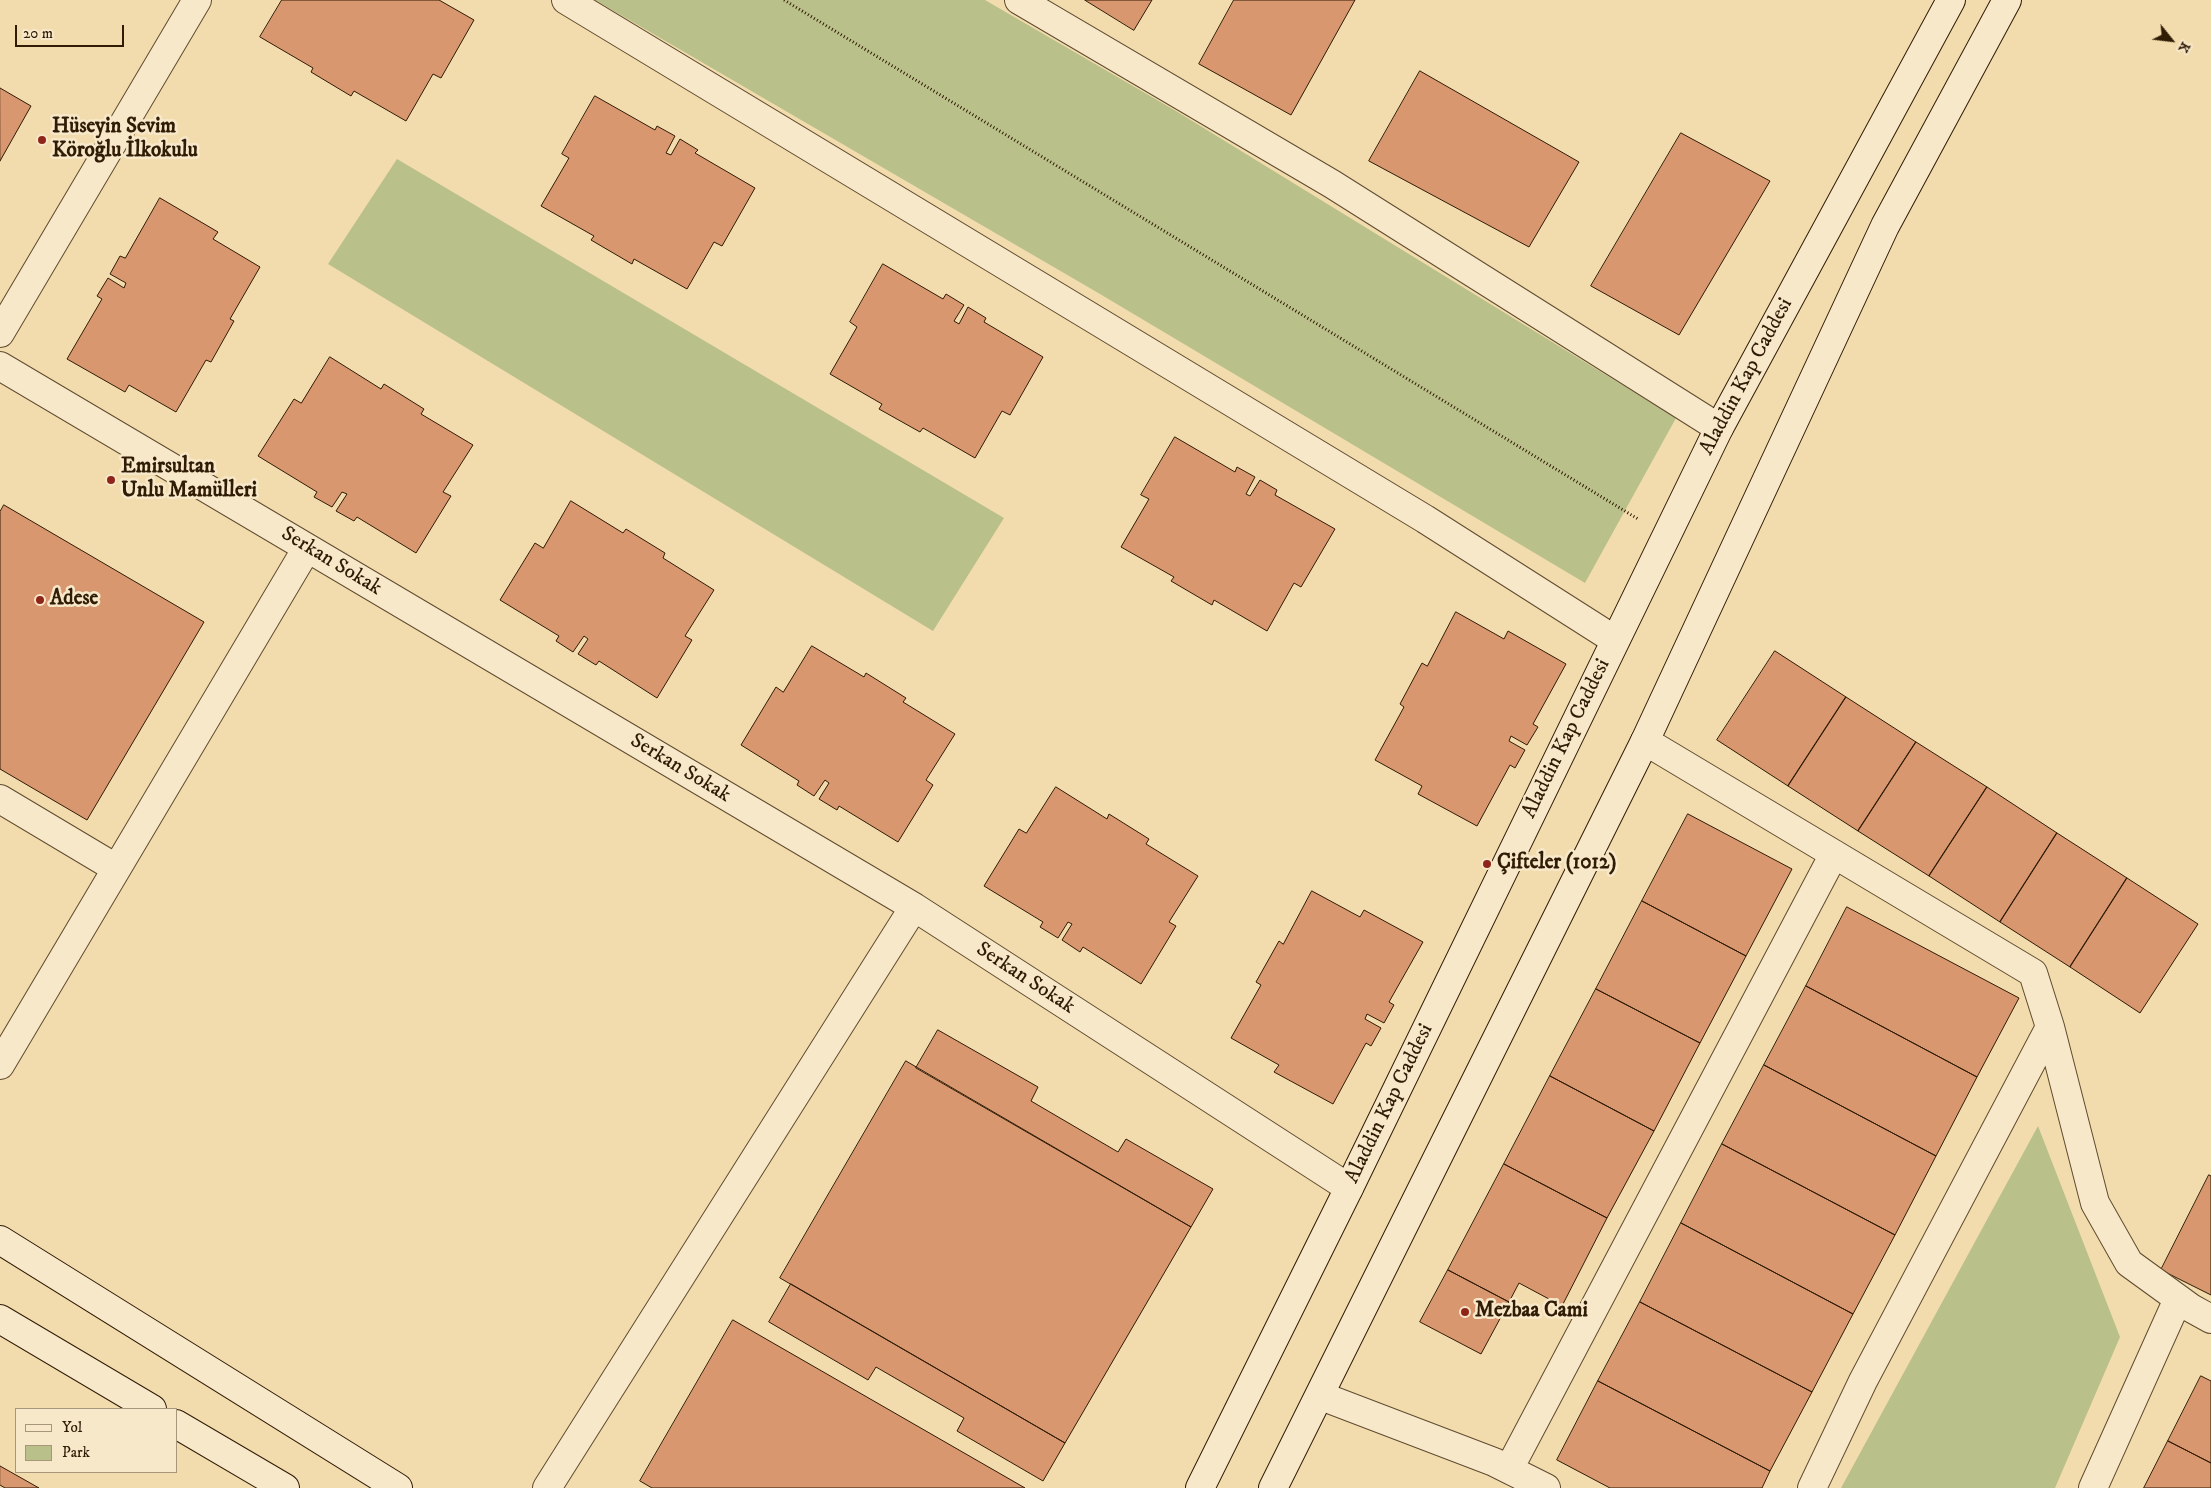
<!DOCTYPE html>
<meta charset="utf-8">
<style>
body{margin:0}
#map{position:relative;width:2211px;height:1488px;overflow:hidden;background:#f2dcad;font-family:"IM FELL DW Pica",serif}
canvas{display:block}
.legend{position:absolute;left:15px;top:1408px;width:162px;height:65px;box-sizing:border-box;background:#f7e8ca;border:1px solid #a7967b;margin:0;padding:6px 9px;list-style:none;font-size:15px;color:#301b05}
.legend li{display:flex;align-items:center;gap:10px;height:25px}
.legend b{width:25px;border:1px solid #a7967b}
.north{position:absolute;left:2146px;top:15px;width:50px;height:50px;-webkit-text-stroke:4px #f7e8ca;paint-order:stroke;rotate:119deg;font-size:14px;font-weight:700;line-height:20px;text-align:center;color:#301b05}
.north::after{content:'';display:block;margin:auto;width:18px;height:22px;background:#301b05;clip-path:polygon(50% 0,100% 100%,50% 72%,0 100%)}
.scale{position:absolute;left:15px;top:25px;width:109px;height:22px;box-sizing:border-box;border:2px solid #301b05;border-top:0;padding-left:6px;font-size:15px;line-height:18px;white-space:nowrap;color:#301b05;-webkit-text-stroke:4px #f7e8ca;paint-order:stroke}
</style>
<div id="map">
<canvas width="2211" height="1488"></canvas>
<ul class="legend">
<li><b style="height:6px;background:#f7e8ca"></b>Yol</li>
<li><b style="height:14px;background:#bac08a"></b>Park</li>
</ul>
<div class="north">K</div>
<div class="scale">20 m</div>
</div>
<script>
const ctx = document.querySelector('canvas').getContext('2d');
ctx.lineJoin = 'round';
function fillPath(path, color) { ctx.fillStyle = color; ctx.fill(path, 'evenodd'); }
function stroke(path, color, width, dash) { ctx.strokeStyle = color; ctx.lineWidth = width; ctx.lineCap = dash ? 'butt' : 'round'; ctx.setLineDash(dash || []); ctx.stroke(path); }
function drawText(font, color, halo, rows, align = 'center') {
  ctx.font = font + ' "IM FELL DW Pica",serif'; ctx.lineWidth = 5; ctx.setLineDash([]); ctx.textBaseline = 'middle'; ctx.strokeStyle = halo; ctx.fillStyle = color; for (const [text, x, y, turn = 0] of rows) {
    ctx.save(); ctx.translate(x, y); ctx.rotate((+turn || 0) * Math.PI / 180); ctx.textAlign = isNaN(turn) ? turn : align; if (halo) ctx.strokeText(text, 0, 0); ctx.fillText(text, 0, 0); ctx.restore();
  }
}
const green = new Path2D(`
 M595,0H985L1176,111L1676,418L1585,583L1100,294Z
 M397,159L1004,518L933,631L328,264Z
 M2038,1126L2120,1337L2055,1488H1841Z`);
const building = new Path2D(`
 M282,0H439L474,20L441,78L433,74L406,121L354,91L351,96L311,72L313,68L260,37Z
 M1085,0H1152L1134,30Z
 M1234,0H1355L1291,115L1199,64Z
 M1420,71L1579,162L1529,247L1369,161Z
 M0,88L31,106L0,161Z
 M595,96L655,130L657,126L675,136L666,153L671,155L680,139L698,150L695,153L755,188L722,246L714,242L687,289L634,259L632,264L591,240L594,236L541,206L569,158L562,154Z
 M1681,133L1770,181L1679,335L1591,286Z
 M160,198L218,232L213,239L260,267L230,319L234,321L211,362L206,360L176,412L129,385L125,392L67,359L102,299L97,296L108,278L124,288L126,283L110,274L120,256L125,258Z
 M883,264L943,299L946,294L964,305L954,321L959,324L968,307L986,318L984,322L1043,357L1010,415L1002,411L975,458L923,428L920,432L879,409L882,404L830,374L857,327L850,322Z
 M330,357L381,389L384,384L424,409L421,414L473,445L443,492L451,496L416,553L357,517L354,521L336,511L347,494L342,492L332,507L314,497L317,492L258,456L294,399L301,403Z
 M1175,437L1235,472L1237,467L1255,477L1246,494L1250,496L1260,480L1277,490L1275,495L1335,529L1301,587L1294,583L1267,631L1214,600L1212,605L1171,581L1174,577L1121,547L1149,499L1141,495Z
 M571,501L623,533L626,529L665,553L663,558L714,590L685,636L692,640L657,698L599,661L596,665L578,654L588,639L584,636L573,652L556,641L559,636L500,600L535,543L543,548Z
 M4,505L204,622L87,820L0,769V512Z
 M1456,612L1504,639L1508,631L1566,664L1533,724L1538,727L1527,745L1511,736L1509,741L1525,750L1515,768L1510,765L1477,826L1418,794L1422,786L1375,760L1404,707L1400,704L1422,663L1427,666Z
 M812,646L864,677L866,673L906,698L903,702L955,734L926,780L933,785L898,842L839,806L837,810L819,799L829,783L825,780L814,796L797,785L799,781L741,745L776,687L783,692Z
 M1775,651L1846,697L1788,786L1717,740Z
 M1846,697L1916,742L1858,831L1788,786Z
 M1916,742L1987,787L1929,876L1858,831Z
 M1056,787L1107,819L1109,814L1149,839L1146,844L1198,876L1169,922L1176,926L1141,984L1083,947L1080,952L1062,940L1072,924L1068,922L1058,938L1040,927L1043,922L984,886L1019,829L1026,833Z
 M1987,787L2057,833L2000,922L1929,876Z
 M1688,814L1792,869L1746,956L1642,901Z
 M2057,833L2127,878L2070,967L2000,922Z
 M2127,878L2198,924L2140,1013L2070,967Z
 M1312,891L1360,917L1364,910L1423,942L1389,1002L1394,1005L1384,1023L1367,1014L1365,1019L1381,1028L1371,1046L1366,1043L1333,1104L1274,1072L1279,1065L1231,1038L1261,985L1256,982L1279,941L1283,944Z
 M1642,901L1746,956L1700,1043L1596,989Z
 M1847,907L2019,998L1977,1077L1806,986Z
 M1806,986L1977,1077L1936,1156L1764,1065Z
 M1596,989L1700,1043L1654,1131L1550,1076Z
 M938,1030L1038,1087L1031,1101L1118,1152L1126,1139L1213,1189L1191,1227L916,1068Z
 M906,1061L1191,1227L1065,1443L780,1278Z
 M1764,1065L1936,1156L1895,1235L1722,1144Z
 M1550,1076L1654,1131L1607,1218L1504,1164Z
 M1722,1144L1895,1235L1853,1314L1681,1223Z
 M1504,1164L1607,1218L1562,1306L1519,1283L1509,1302L1448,1270Z
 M2209,1175L2211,1176V1295L2161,1270Z
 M1681,1223L1853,1314L1812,1392L1640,1302Z
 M1448,1270L1509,1302L1481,1354L1420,1322Z
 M791,1284L1065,1443L1043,1481L957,1431L964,1418L876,1367L868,1380L769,1322Z
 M1640,1302L1812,1392L1770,1471L1598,1381Z
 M733,1320L1025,1488H652L640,1481Z
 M2201,1376L2211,1381V1463L2168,1441Z
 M1598,1381L1770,1471L1762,1488H1610L1557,1460Z
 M2168,1441L2211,1463V1488H2144Z
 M0,1466L39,1488H5L0,1485Z`);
const path = new Path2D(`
 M784,0L1638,519`);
const street = new Path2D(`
 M566,0L1425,519L1615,640
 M1019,0L1332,184L1719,428
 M0,333L197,0
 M0,366L914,907L1349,1188
 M1645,741L2033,973L2050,1027L2095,1203L2129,1263L2191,1308L2211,1319
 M0,799L114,867
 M0,1065L307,548
 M1321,1396L1494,1462L1546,1488
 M1509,1469L1834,854
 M547,1488L914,907
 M1812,1488L1863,1381L2050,1027
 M2093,1488L2178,1299`);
const secondary = new Path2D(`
 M0,1240L398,1488
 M0,1319L152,1409
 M176,1424L285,1488
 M1200,1488L1349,1188L1719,428L1951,0
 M1273,1488L1645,741L1885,226L2007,0`);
const markers = [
 [42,140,5,"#8f2418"],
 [111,480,5,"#8f2418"],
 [40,600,5,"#8f2418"],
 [1487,864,5,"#8f2418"],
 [1465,1312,5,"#8f2418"]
];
const poiNames = [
 ["Hüseyin Sevim",52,128],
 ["Köroğlu İlkokulu",52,152],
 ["Emirsultan",121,468],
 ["Unlu Mamülleri",121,492],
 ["Adese",50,600],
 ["Çifteler (1012)",1497,864],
 ["Mezbaa Cami",1475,1312]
];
const streetNames = [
 ["Aladdin Kap Caddesi",1747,377,-62],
 ["Serkan Sokak",331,562,31],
 ["Aladdin Kap Caddesi",1567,739,-64],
 ["Serkan Sokak",680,769,31],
 ["Serkan Sokak",1025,979,33],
 ["Aladdin Kap Caddesi",1390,1104,-64]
];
fillPath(green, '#bac08a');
fillPath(building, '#d8976e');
stroke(building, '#301b05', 1);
stroke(street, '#604b2f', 30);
stroke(secondary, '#301b05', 30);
stroke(path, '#301b05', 3, [1, 2.5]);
stroke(street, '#f7e8ca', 28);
stroke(secondary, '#f7e8ca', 28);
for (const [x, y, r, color] of markers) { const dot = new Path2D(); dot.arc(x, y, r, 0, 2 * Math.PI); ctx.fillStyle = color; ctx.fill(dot); stroke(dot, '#f7e8ca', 2); }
drawText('bold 21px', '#301b05', '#f7e8ca', poiNames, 'left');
drawText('21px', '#301b05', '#f7e8ca', streetNames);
</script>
